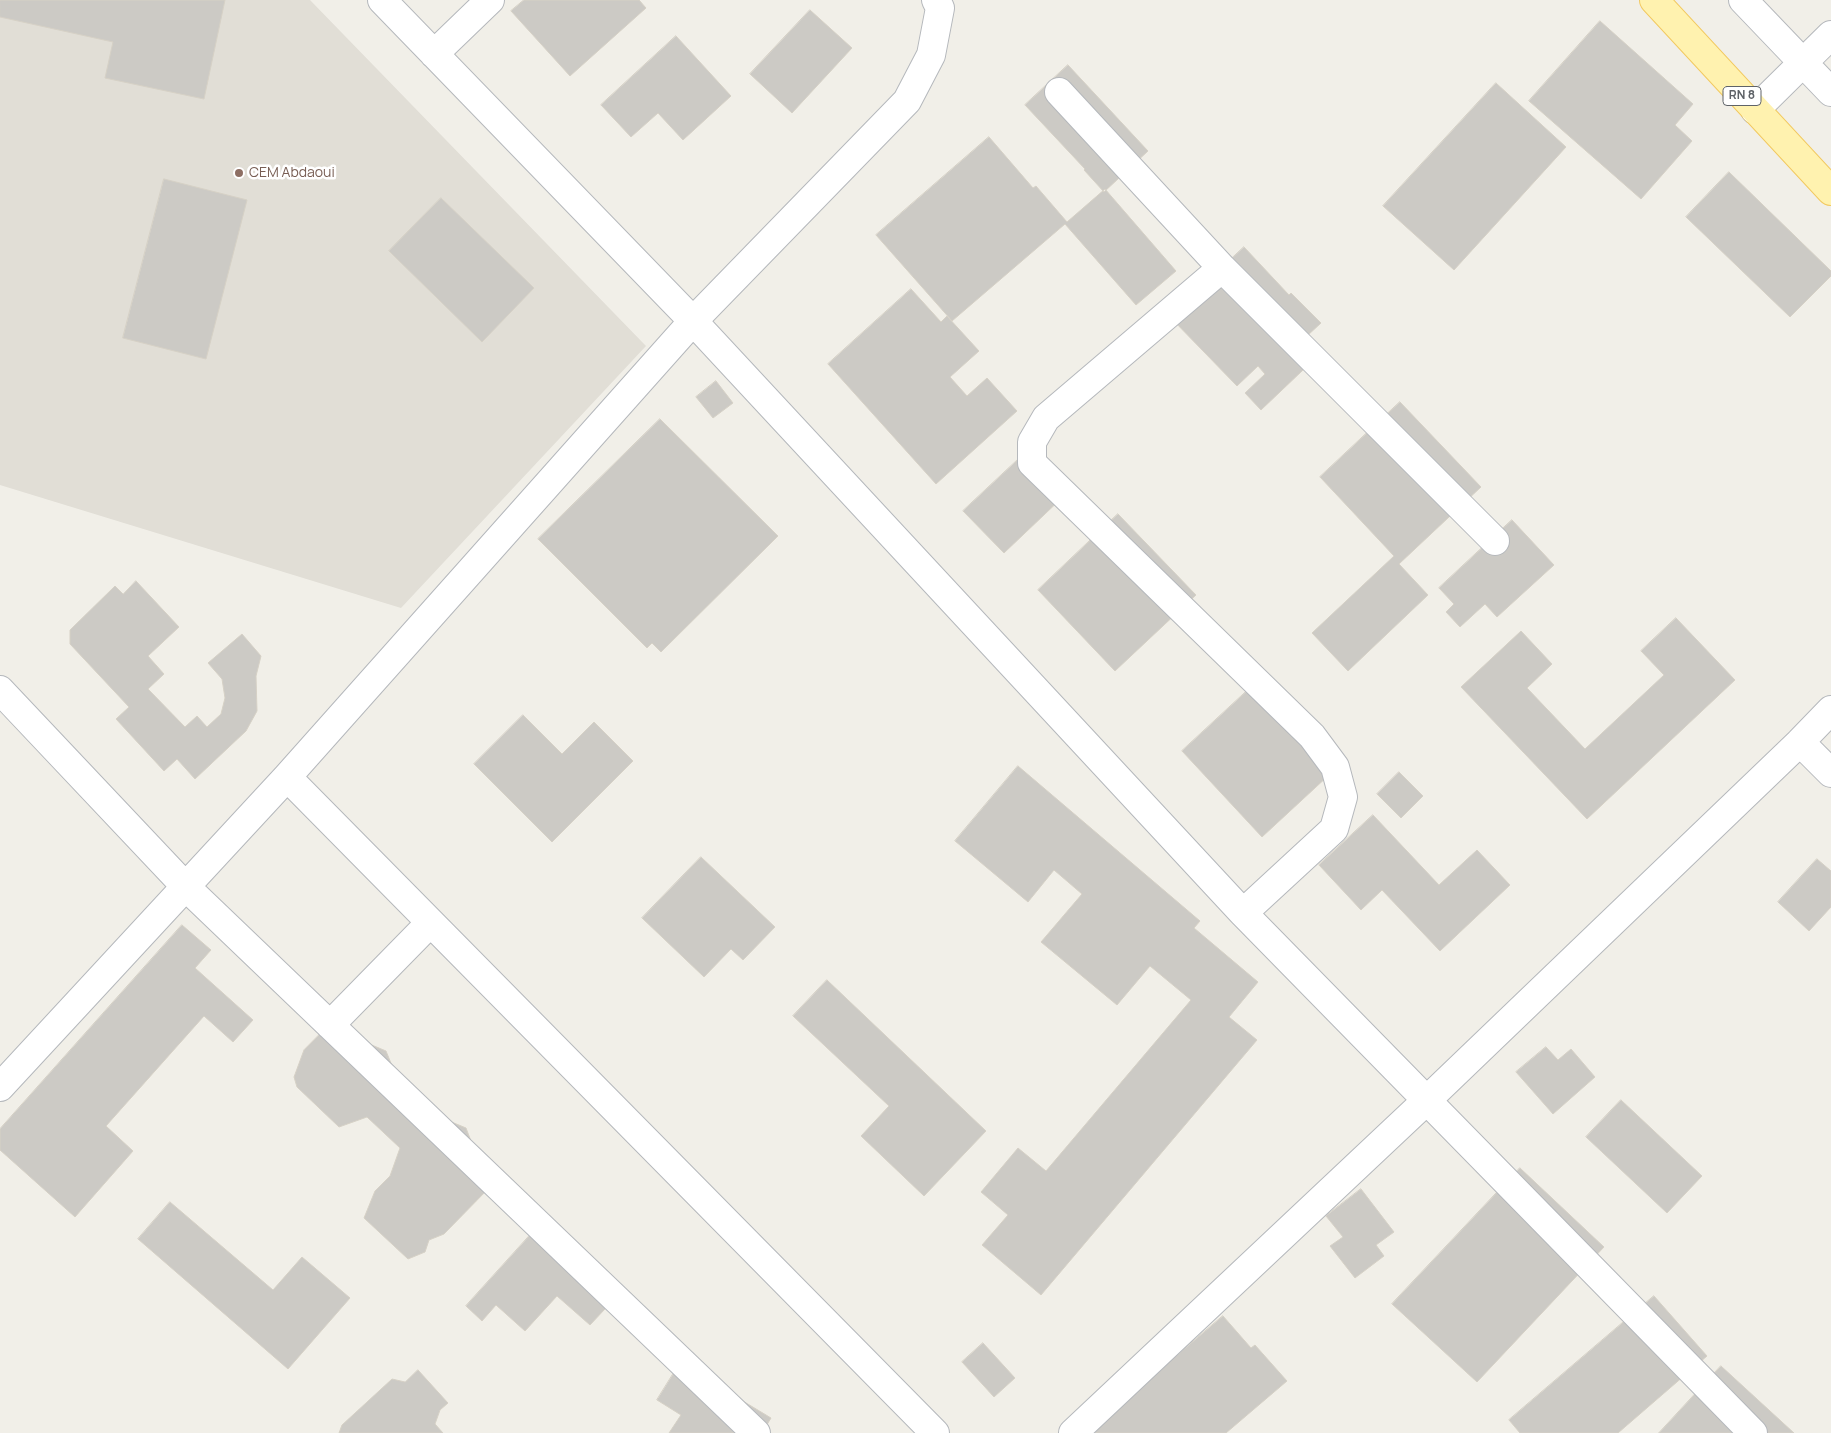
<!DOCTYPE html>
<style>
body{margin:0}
canvas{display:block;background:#f1efe8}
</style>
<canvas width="1831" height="1433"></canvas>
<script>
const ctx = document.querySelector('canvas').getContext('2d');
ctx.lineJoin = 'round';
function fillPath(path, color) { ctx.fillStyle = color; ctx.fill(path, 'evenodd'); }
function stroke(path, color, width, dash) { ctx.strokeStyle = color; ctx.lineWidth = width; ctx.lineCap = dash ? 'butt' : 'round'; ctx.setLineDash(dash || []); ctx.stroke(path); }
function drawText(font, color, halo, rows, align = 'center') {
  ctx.font = font + ' Manrope,sans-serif'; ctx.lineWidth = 5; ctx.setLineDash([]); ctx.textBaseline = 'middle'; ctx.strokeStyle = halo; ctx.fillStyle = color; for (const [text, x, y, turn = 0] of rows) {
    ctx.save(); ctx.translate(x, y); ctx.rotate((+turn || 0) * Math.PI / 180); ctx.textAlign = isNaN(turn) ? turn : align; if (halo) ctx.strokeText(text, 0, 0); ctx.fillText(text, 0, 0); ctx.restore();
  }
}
const education = new Path2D(`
 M0,0H310L646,346L401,608L0,485Z`);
const building = new Path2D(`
 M0,0H225L204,99L105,78L113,42L0,17Z
 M524,0H639L646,8L570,76L511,11Z
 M810,10L852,48L792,113L750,74Z
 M1600,21L1693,104L1675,125L1692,141L1641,199L1529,101Z
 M676,36L731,96L683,140L658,113L631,137L601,105Z
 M1068,65L1148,151L1104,192L1084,170L1085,169L1025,105Z
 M1496,83L1566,147L1454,270L1383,206Z
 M989,137L1033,188L1036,186L1067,222L1105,189L1176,271L1136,305L1065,224L952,321L876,235Z
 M1729,172L1831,271V276L1790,317L1686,217Z
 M164,179L247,200L206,359L123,338Z
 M441,198L534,288L482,342L389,251Z
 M1244,247L1289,295L1291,293L1321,323L1307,336L1322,352L1261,410L1245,393L1265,374L1258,366L1237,386L1170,317Z
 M911,289L941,322L947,316L979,351L950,377L967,396L987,378L1017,411L936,484L828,364Z
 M716,381L733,403L713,418L696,397Z
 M1400,402L1481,487L1399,564L1428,595L1348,671L1312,633L1394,556L1320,477Z
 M660,419L778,536L661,652L652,643L647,648L538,539Z
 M1025,453L1065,495L1004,553L963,511Z
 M1118,514L1196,595L1115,671L1038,590Z
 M1512,520L1554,565L1497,617L1485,604L1460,627L1446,612L1454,604L1439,588Z
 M136,581L179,627L148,656L164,674L148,689L185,727L197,716L207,727L221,714L225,698L222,679L208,663L242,634L261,656L256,676L257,711L246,731L195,779L177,759L164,771L116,719L129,707L70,644V630L115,586L123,594Z
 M1676,618L1735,680L1587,819L1461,687L1521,631L1552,664L1527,688L1585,749L1664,675L1641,651Z
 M1262,677L1342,763L1262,837L1182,751Z
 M523,715L562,754L594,722L633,761L552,842L474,764Z
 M1018,766L1200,921L1194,928L1258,982L1229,1017L1257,1040L1041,1295L982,1245L1008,1215L981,1192L1018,1148L1046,1171L1191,1000L1150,966L1117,1005L1041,942L1082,894L1054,870L1028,902L955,841Z
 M1399,772L1423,796L1401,818L1377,794Z
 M1373,815L1439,885L1477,850L1510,885L1440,951L1382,890L1361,910L1319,865Z
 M701,857L775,927L743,960L731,949L704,977L642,918Z
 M1817,859L1831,871V907L1809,931L1778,902Z
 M182,925L211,950L195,968L253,1020L233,1042L204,1016L106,1126L133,1151L75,1217L0,1150V1129Z
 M827,980L986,1131L924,1196L861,1136L889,1106L793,1016Z
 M335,1019L367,1043L386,1051L395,1073L442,1118L466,1128L489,1188L444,1234L429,1240L425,1252L408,1259L364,1218L375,1191L390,1176L400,1148L367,1117L339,1127L297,1087L294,1077L304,1050Z
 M1546,1047L1558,1060L1571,1049L1595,1077L1553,1114L1516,1072Z
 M1621,1100L1702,1176L1667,1213L1586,1137Z
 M1520,1168L1604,1247L1477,1382L1392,1304Z
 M1361,1189L1394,1232L1376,1245L1384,1256L1355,1278L1330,1246L1343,1237L1326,1216Z
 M170,1202L273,1290L302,1257L350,1298L288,1369L138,1239Z
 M541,1223L619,1294L590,1325L557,1296L525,1331L496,1305L482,1321L466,1306Z
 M1654,1296L1707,1356L1618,1433H1520L1509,1420Z
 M1223,1316L1251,1348L1255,1345L1287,1381L1226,1433H1086Z
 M983,1343L1015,1378L994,1397L962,1362Z
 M680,1363L771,1418L762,1433H669L681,1415L657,1400Z
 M1721,1366L1794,1433H1659Z
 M418,1370L448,1403L440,1410L435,1424L443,1433H339L342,1425L392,1379L405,1382Z`);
const minor = new Path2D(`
 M382,0L693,321L1243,913L1753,1433
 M1743,0L1831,92
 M434,54L490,0
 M1059,92L1222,268L1495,541
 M1755,110L1831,35
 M1222,268L1046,418L1032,442V463L1312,736L1335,767L1343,797L1334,829L1243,913
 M0,690L186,887L756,1433
 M1800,742L1831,773
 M287,777L935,1433
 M330,1025L430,923
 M0,1087L287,777L693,321L907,101L931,55L940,8L936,0
 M1073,1433L1427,1100L1800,742L1831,710`);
const major = new Path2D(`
 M1654,0L1831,191`);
const markers = [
 [239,173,5,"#8d6e63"]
];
const shields = [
 [1742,96,38]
];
const shieldNames = [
 ["RN 8",1742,96]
];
const educationNames = [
 ["CEM Abdaoui",249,173]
];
fillPath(education, '#e1ded6');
fillPath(building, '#cccac5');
stroke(building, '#d6d1c6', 1);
stroke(minor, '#b5b8bc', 30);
stroke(major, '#f2c960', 30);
stroke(minor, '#fff', 28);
stroke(major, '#fff2af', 28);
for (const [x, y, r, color] of markers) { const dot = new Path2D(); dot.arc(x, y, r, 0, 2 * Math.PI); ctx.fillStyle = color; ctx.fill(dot); stroke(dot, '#fff', 2); }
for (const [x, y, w] of shields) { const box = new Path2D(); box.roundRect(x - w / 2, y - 9.5, w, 19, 4); ctx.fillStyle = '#fff'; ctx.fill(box); stroke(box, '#5f6368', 1); }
drawText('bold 12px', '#5f6368', null, shieldNames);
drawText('14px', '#785e54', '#fff', educationNames, 'left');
</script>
